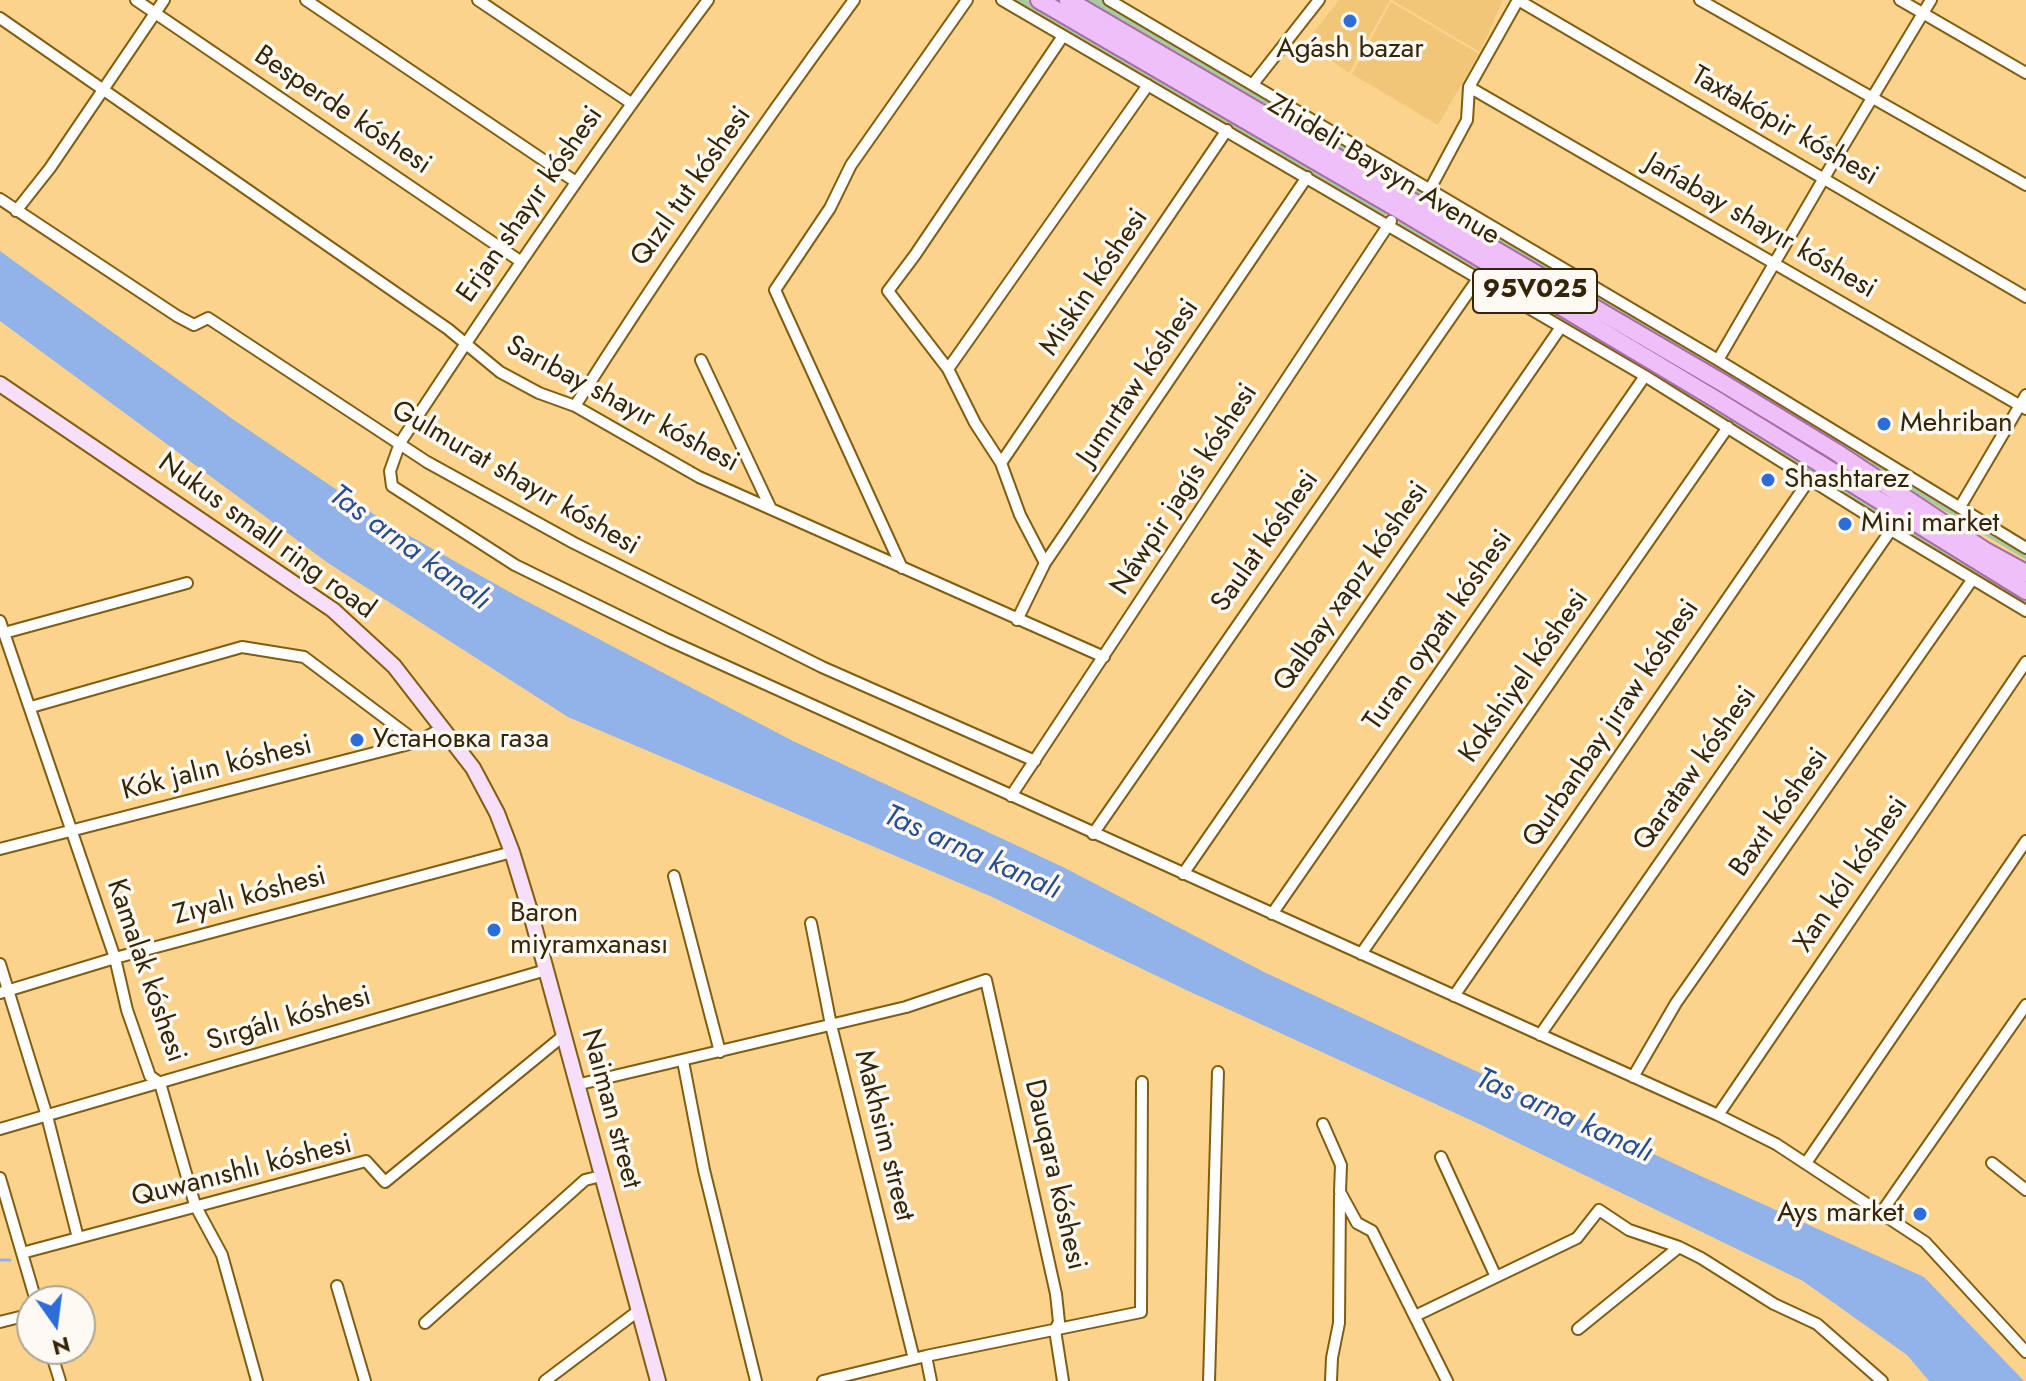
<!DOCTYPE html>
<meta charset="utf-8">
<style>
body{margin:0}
#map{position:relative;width:2026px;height:1381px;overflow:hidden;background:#fbd38d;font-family:Jost,sans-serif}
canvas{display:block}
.north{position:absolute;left:16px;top:1285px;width:80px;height:80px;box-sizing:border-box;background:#fefaf3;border:2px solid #aea595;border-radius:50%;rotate:166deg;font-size:22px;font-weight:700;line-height:32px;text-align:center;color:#352508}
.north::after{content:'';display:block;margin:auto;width:28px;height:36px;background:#2c6dda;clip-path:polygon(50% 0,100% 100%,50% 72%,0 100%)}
</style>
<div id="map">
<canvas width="2026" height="1381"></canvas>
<div class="north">N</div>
</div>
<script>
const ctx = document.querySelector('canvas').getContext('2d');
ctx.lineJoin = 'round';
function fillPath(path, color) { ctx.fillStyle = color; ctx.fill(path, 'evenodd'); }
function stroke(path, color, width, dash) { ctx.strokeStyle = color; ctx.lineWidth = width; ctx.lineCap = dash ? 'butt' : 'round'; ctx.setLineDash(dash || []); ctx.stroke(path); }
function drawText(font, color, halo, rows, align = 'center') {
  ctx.font = font + ' Jost,sans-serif'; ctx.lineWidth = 7; ctx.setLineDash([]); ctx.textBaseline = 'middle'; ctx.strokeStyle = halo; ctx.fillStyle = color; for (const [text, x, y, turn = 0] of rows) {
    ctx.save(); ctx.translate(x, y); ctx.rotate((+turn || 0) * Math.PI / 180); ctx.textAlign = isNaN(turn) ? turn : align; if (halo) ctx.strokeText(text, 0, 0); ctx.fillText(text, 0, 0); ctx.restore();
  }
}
const built = new Path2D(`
 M1339,0H1390L1349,73L1306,42Z
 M1392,0H1503L1480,52Z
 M1391,2L1479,54L1438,125L1352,74Z`);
const green = new Path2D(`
 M1013,0H1027L1389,211L1384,216Z
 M1080,0H1103C1412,182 1720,365 2026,552V560L1701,364Z
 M1401,218L1508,281L2026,599V607L1684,393L1398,225Z`);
const water = new Path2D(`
 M0,251L234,420L346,496L392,526L515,595L793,741L1065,868L1264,972L1703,1177L1924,1277L2024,1381H1929L1907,1355L1803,1281L1477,1123L1184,989L990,896L568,717L328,563L0,321Z`);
const stream = new Path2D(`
 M0,1260H10`);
const street = new Path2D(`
 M136,0L520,261
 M306,0L576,182
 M478,0L631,103
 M708,0C600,144 499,292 400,443L390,471L392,486L515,565L666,639L1718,1115L1776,1144L1925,1242L2026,1352
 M1002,0L1645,376L1891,530L2026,611
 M1109,0L1718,360L2026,548
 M1700,0L2026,185
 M1900,0L2026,73
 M0,18L448,329L500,372L539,393L575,406L699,477L1104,657
 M1253,84L1319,0
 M1469,87L2026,409
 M1430,189L1467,120L1469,87L1518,0L2026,297
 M0,199L177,316L194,325L208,318L427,462L574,543L822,667L1035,761
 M16,211L50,168L164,0
 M701,360L771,509
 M1718,360L1824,178L1931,0
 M948,369L1148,85
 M575,406C663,267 757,132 854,0
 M1001,463L1227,130
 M1960,507L2026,395
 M1045,563L1020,515L1001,463L975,423L948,369L888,291L915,255L1063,36
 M902,568L775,290L830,208L851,165L967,0
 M1017,620L1045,563L1307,177
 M0,621L115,958L127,1010L150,1076L160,1083L195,1205L222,1255L257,1381
 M4,633L187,583
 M31,707L242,647L304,657L417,742
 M1011,796L1391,221
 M1093,834L1479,277
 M0,849L417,742L443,728
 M1183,874L1561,327
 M674,876L720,1052
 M1272,914L1645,376
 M811,923L831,1025L914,1359
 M1361,954L1728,427
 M0,964L47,1116L78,1238
 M0,993L115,958L512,852
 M1454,996L1809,480
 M1540,1035L1891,530
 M683,1061L704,1170L756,1381
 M1633,1077L1676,1003L1972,580
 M576,1085L906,1007L986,980L1056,1294L1059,1322L1055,1330L1063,1381
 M1718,1115L2026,662
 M1323,1124L1341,1165L1340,1192L1357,1223L1372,1231L1447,1381
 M0,1129L546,970
 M1441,1157L1496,1277
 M1806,1163L2026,841
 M1992,1163L2026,1190
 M0,1178L36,1301
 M1881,1213L2026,1005
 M22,1253L366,1161L385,1182L563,1036
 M337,1286L365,1381
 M1415,1316L1577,1238L1599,1210L1629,1230L1679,1247L1701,1258L1774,1304L1817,1324L1882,1381
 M0,1322L32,1314
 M425,1323L585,1180L601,1176
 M1578,1329L1679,1247
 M50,1349L60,1381
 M926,1356L931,1381
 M545,1381L638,1311
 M823,1381L926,1356L1141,1312L1142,1082
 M1209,1381L1218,1072
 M1331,1381L1332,1358L1339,1323L1340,1196`);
const secondary = new Path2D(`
 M0,384L333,610L394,666L473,768L497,813L512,852L530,911L658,1381`);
const primary = new Path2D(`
 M1039,0L1398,209L1712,397L2026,591
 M1068,0L1721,382L1836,452L1984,550L2026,573`);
const markers = [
 [1350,21,8,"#2c6dda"],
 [1884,424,8,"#2c6dda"],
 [1768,480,8,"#2c6dda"],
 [1845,524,8,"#2c6dda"],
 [357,740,8,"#2c6dda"],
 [494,930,8,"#2c6dda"],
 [1920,1214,8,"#2c6dda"]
];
const shields = [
 [1535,291,124]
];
const shieldNames = [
 ["95V025",1535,291]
];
const poiNames = [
 ["Aǵash bazar",1350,50,"center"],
 ["Mehriban",1900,424],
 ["Shashtarez",1784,480],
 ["Mini market",1861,524],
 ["Установка газа",373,740],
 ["Baron",510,914],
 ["miyramxanası",510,946],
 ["Ays market",1904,1214,"right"]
];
const streetNames = [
 ["Besperde kóshesi",342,111,34],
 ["Taxtakópir kóshesi",1784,127,30],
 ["Zhideli Baysyn Avenue",1383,171,31],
 ["Qızıl tut kóshesi",692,187,-55],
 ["Erjan shayır kóshesi",531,205,-55],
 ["Jańabay shayır kóshesi",1760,227,30],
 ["Miskin kóshesi",1095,283,-56],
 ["Jumırtaw kóshesi",1139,383,-56],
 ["Sarıbay shayır kóshesi",622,405,28],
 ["Gulmurat shayır kóshesi",515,479,30],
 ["Náwpir jaǵıs kóshesi",1185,490,-57],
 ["Nukus small ring road",266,537,36],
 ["Saulat kóshesi",1266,542,-55],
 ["Qalbay xapız kóshesi",1352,587,-55],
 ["Turan oypatı kóshesi",1439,631,-55],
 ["Kokshiyel kóshesi",1525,677,-55],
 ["Qurbanbay jıraw kóshesi",1612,724,-56],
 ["Kók jalın kóshesi",217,769,-14],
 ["Qarataw kóshesi",1696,769,-55],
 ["Baxıt kóshesi",1780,813,-55],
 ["Xan kól kóshesi",1852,875,-56],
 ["Zıyalı kóshesi",250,897,-15],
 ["Kamalak kóshesi",145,971,71],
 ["Sırǵalı kóshesi",289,1020,-16],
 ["Naiman street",610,1109,75],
 ["Makhsim street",883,1136,76],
 ["Quwanıshlı kóshesi",242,1172,-14],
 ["Dauqara kóshesi",1054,1175,77]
];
const waterNames = [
 ["Tas arna kanalı",409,549,36],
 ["Tas arna kanalı",972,854,24],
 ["Tas arna kanalı",1564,1117,24]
];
fillPath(built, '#f2c678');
fillPath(green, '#a8caa1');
fillPath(water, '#92b3e9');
stroke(stream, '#92b3e9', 3);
stroke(street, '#815d10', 14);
stroke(secondary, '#815d10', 18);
stroke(primary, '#a76da3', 20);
stroke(street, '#fff', 10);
stroke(secondary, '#f7dffc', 14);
stroke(primary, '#efbffa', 16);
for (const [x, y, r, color] of markers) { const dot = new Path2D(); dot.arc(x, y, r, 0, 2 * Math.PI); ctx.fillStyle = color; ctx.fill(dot); stroke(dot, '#fefaf3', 3); }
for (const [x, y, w] of shields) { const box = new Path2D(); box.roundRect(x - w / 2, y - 22, w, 44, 6); ctx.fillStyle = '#fefaf3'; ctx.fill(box); stroke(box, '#352508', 2); }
drawText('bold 26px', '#352508', null, shieldNames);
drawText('28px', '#352508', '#fefaf3', poiNames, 'left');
drawText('28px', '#352508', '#fefaf3', streetNames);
drawText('italic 30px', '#274d8f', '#fefaf3', waterNames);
</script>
